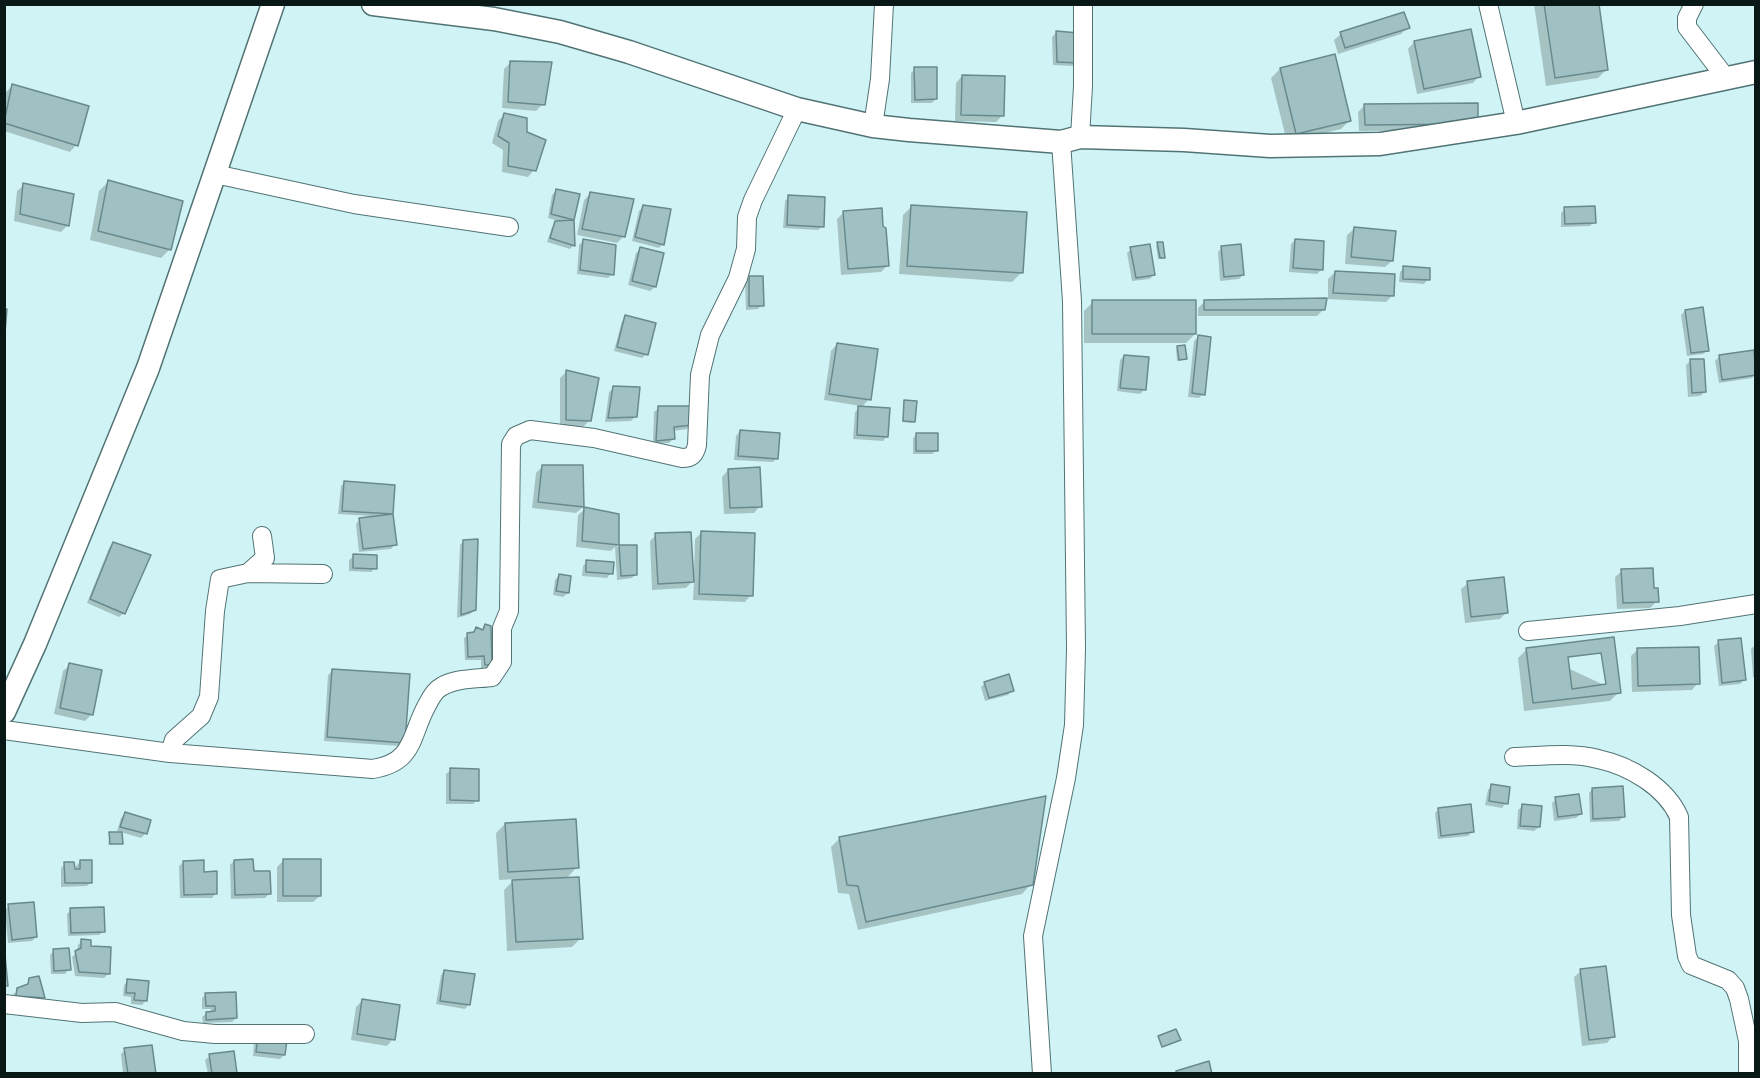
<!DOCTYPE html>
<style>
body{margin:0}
#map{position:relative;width:1760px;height:1078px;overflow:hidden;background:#d0f4f6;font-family:Karla,sans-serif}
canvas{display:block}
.frame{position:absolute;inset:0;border:6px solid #091717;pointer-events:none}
</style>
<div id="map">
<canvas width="1760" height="1078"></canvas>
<div class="frame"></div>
</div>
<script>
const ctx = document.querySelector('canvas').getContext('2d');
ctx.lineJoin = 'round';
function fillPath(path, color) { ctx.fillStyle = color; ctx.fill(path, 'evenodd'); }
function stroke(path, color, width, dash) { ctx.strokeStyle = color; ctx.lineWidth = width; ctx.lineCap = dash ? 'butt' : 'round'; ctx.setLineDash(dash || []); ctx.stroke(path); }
const shadow = new Path2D(`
 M1534,4H1597L1607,69L1598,78L1546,86Z
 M1403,13L1408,27L1401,34L1338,54L1334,40L1341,34Z
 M1056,33L1077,62L1073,66L1053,65L1052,37Z
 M1414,42L1479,76L1473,83L1417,94L1408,49Z
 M510,63L543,104L536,111L502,108L504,69Z
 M915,69L936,99L932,103H911V73Z
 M1280,69L1350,120L1341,129L1287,142L1271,78Z
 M962,76L1002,116L996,122L955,121L956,83Z
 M12,86L76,145L70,152L4,131V97L6,92Z
 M1365,105L1470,130L1359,131L1358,112Z
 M504,115L525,133L534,170L528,177L502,172L503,150L492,143L498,121Z
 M108,182L170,249L161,258L90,240L99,191Z
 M24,185L68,225L61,232L14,221L17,191Z
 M556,191L578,195L573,220L574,245L570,249L547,242L552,227L558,221L548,218L552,195Z
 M590,194L624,236L617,243L577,235L584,200Z
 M789,197L823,226L818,230L783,228L785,201Z
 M912,206L1021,273L1012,282L899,274L903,215Z
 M643,207L663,244L659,248L632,241L639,211Z
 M1565,209L1594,222L1590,226L1561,227V213Z
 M844,212L887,266L881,272L841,275L837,219Z
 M1354,229L1392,261L1385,267L1345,264L1347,235Z
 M1295,240L1321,270L1317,274L1289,272L1291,244Z
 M583,241L612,274L608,278L577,274L579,245Z
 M1158,244L1164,257L1162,259H1158L1156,246Z
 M1222,248L1243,275L1239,279L1220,281L1218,252Z
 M641,249L655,287L650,291L628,285L636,253Z
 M1131,249L1154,274L1150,279L1132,281L1127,253Z
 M1404,268L1428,279L1424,284L1399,282L1400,272Z
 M1335,272L1393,295L1386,302L1326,299H1328V279Z
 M750,278L762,305L758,309L746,310L745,282Z
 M1093,302L1195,334L1186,343H1084V311Z
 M1204,302L1324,309L1317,316H1198V308Z
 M1685,311L1708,350L1703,354L1687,356L1681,315Z
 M626,317L647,354L642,358L614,351L622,321Z
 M1198,337L1203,394L1199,398L1188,397L1194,341Z
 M837,344L869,399L861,408L887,436L883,441L853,439L855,412L861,406L824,400L831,351Z
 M1177,348L1185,358L1184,360L1177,361L1176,349Z
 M1124,356L1144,390L1140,394L1117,391L1120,360Z
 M1719,357L1756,374L1752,378L1719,383L1715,361Z
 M1690,361L1705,392L1700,396L1688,397L1686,365Z
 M566,372L590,420L583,427L560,426V378Z
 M614,388L635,417L631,421L605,422L609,392Z
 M905,402L914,421L912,423L902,422Z
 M659,408L691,424L687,429L673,431V439L669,443L653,444L654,412Z
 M740,431L777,458L773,462L734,460L736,436Z
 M917,434L937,450L932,454H913V438Z
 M543,466L583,507L576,513L532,508L536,473Z
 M728,470L760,506L754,513L724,514L722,477Z
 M345,482L392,514L395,544L391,549L359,552L356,524L360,519L372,516L338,514L341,486Z
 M585,509L617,516V547L636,546V574L632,578L617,580L615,547L611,551L576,547L578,515Z
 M702,532L751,595L745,602L693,600L694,580L686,588L652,590L650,541L656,535L692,570H694L695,539Z
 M464,541L475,610L470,614L457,618L460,545Z
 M113,544L124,613L119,617L87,603L109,548Z
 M354,556L375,568L371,572L349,571V560Z
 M587,562L611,573L607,578L582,576L583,566Z
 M1622,571L1652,589L1657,601L1650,608L1617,609L1615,577Z
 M559,575L568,593L563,597L553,595L555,580Z
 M1468,583L1507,612L1500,619L1465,623L1461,589Z
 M485,626L490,664L486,669H481V660H465L464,638L476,629L481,630Z
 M1719,642L1744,680L1740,684L1719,686L1714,646Z
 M1755,645L1756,677H1753L1751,649Z
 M1527,649L1619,692L1610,701L1524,711L1518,658Z
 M1637,650L1698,683L1692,690L1632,692L1631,656Z
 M70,665L92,714L85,721L54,714L63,671Z
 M333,670L404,742L400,746L324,741L328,675Z
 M985,683L1012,690L1008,695L985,701L981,687Z
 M451,770L477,800L473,804H446V774Z
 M1492,786L1506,803L1502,808L1485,805L1488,790Z
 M1593,789L1623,817L1619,821L1590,822L1589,793Z
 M1556,799L1581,814L1576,818L1554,821L1552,803Z
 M1523,806L1539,827L1534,831L1517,829L1518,810Z
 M1439,809L1472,832L1468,836L1438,839L1435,813Z
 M125,814L149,821L145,834L141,838L117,831L121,818Z
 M505,824L577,867L566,879L581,938L572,947L507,951L504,890L515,879L499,880L496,833Z
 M110,834L121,843L108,845Z
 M840,838L1031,884L1022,894L858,930L849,894L838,893L831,847Z
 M284,860L320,896L313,902H277V867Z
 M81,861L91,882L87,886L61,887V868L65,864L73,871H76V866Z
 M234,861L252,873L269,894L265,898L231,899L230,865Z
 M184,862L203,873L216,893L212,898H180L179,866Z
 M9,906L36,937L32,941L8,943L5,910Z
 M71,910L104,931L99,935L68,936L67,914Z
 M82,941L89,947L108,974L104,978L75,976L72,957L77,952L78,945Z
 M54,951L69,969L65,974H51L50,955Z
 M445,971L469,1004L465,1009L436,1004L441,975Z
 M1581,971L1613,1036L1607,1043L1582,1046L1574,977Z
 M29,980L43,998L39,1002L13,1000V994L25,987Z
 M128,981L146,1000L142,1005L131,1004V997L123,996L124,985Z
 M206,994L236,1018L232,1022L203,1023L202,1017L207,1013H211V1009H202V998Z
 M363,1000L393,1039L387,1046L351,1040L356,1007Z
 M258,1039L284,1055L280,1059L253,1056L254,1043Z
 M125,1050L154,1074H123L121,1054Z
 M210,1056L236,1073L208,1074L205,1060Z`);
const building = new Path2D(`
 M1544,4H1599L1608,70L1555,78Z
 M1404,12L1410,28L1345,48L1340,32Z
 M1471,29L1481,77L1424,89L1414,41Z
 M1056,31L1079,33V63L1057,62Z
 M1335,54L1351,121L1296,134L1280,68Z
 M510,61L552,62L545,105L508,102Z
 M914,67H937V99L915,100Z
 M962,75L1005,76L1004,116L961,115Z
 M12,84L89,106L78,146L4,123Z
 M1478,103V124L1365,125L1364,104Z
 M504,113L527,118V132L546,140L536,171L508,166L509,143L498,136Z
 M108,180L183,201L171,250L98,231Z
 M23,183L74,194L69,226L20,214Z
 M556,189L580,194L574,220L551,214Z
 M590,192L634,199L625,237L582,229Z
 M788,195L825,197L824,227L787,225Z
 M643,205L671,209L664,245L635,237Z
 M911,205L1027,212L1023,273L907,266Z
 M1595,206L1596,223L1565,224L1564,207Z
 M882,208L883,226L886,228L889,266L848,269L843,211Z
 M574,220L575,246L550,238L555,221Z
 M1354,227L1396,231L1393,261L1351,257Z
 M583,239L616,245L614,275L580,270Z
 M1295,239L1324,241L1323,270L1293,268Z
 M1157,242H1163L1165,258H1160Z
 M1150,244L1155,275L1136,278L1130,247Z
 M1241,244L1244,275L1224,277L1221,246Z
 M640,247L664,253L656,287L632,281Z
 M1403,266L1430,268V280L1403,279Z
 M1335,271L1395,274L1394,296L1333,293Z
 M749,276H763L764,306H749Z
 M1327,298L1325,310H1204V300Z
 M1092,300H1196V334H1092Z
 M1703,307L1709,351L1691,353L1685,310Z
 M4,309H7L5,333H4Z
 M625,315L656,323L648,355L617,347Z
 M1198,335L1211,337L1205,395L1192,393Z
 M837,343L878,349L871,400L829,394Z
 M1185,345L1187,359L1179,360L1177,346Z
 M1754,350L1756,375L1722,380L1719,355Z
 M1124,355L1149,357L1146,390L1120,388Z
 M1690,359H1704L1706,392L1692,393Z
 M566,370L599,378L591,421L566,420Z
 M613,386L640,387L637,417L608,418Z
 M904,400L917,401L915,422L903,421Z
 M658,406H693L692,425L674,427L675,439L656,441Z
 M858,406L890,408L888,437L857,435Z
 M740,430L780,433L778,459L738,456Z
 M916,433H938V451H916Z
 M542,465H583L584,507L538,502Z
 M760,467L762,507L730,508L728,469Z
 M344,481L395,485L393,514L342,511Z
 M584,507L619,514V545L582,541Z
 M393,514L397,545L363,549L359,518Z
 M701,531L755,533L753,596L699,594Z
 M691,532L694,582L658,584L655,533Z
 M478,539L476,610L461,615L463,540Z
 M113,542L151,555L125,614L90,599Z
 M619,545H637V575L621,576Z
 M353,554L377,555V569L353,568Z
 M586,560L614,562L613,574L586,572Z
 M1653,568L1654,588H1658L1659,602L1623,603L1621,569Z
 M559,574L571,576L569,593L556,591Z
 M1504,577L1508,613L1471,617L1467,581Z
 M485,624L491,626L492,665H485L484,656L468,657L467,633L474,632L476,627L483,630Z
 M1614,637L1621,693L1533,703L1526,648Z
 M1741,638L1746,680L1722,683L1718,640Z
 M1699,647L1700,684L1638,686L1637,648Z
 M1601,653L1606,684L1572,689L1568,657Z
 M69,663L102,670L93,715L60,708Z
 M332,669L410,674L405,743L327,737Z
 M1009,674L1014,691L989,698L984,682Z
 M450,768L479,769V801L450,800Z
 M1491,784L1510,787L1508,804L1489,801Z
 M1623,786L1625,817L1593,819L1592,788Z
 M1579,794L1582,814L1558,817L1555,797Z
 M1046,796L1033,885L866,922L858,886L847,885L839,837Z
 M1471,804L1474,832L1441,836L1438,808Z
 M1522,804L1542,806L1540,827L1520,826Z
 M125,812L151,820L147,834L120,827Z
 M576,819L579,868L508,872L505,823Z
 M109,832H122L123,844H110Z
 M253,859L254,871H270L271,894L235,895L234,860Z
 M283,859H321V896H283Z
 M80,860H92V883H65L64,862H74L75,869H80Z
 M204,860V872L217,871V894L184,895L183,861Z
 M579,877L583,939L516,942L512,880Z
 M34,902L37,937L12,940L8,904Z
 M104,907L105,932L71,933L70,908Z
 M81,939L91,940V946L111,947L110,974L79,972L75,951L81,948Z
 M4,945L8,986H4Z
 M69,948L71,970L54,971L53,949Z
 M1606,966L1615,1037L1589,1040L1580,969Z
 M444,970L475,974L470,1005L440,1001Z
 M39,976L45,998L16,996L17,988L28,984L29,978Z
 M127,979L149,981L147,1001L134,1000L135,993H126Z
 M236,992L237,1018L206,1020V1012L215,1011V1006H206L205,993Z
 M362,999L400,1005L395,1040L357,1034Z
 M1176,1029L1181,1040L1162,1047L1158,1036Z
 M258,1037L287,1040L285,1055L256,1052Z
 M152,1045L156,1074H128L124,1048Z
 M234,1051L237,1073L212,1074L209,1054Z
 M1209,1061L1212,1074H1177L1176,1071Z`);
const minor = new Path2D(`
 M1488,4L1516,123
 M1694,4L1687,18V27L1726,78
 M873,126L880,79L884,4
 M1080,137L1083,86V4
 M215,174L354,204L509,227
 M248,573L323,574
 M1528,631L1680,616L1756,604
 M4,730L170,753L373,769C415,762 410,736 427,705C430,699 435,690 441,687C455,678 477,679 492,677L502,662V628L509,611L511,444L516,436L530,430L594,438L682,458C692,458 695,454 697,445L700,375L710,335L738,278L746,249L747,217L753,200L797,109
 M170,753L174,740L201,716L209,697L215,611L220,579L248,573L265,558L262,536
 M1514,757C1541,756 1572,752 1598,759C1630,766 1666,787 1679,817L1681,915L1687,956L1691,965L1728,980L1735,988L1739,999L1748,1041V1074
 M4,1004L82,1013L115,1012L183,1031L215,1034H305
 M1042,1074L1033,936L1066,778L1074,725L1076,649L1072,301L1061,142`);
const tertiary = new Path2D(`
 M373,4L494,19L560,32L629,52L797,109L873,126L909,130L1061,142L1080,137L1184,140L1270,146L1380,144L1516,123L1756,72
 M4,712L35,644L148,368L273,4`);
fillPath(shadow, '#0003');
fillPath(building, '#9fc1c3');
stroke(building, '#698a8c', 1.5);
stroke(minor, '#527374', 20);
stroke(tertiary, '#527374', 25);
stroke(minor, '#fff', 18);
stroke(tertiary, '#fff', 22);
</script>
